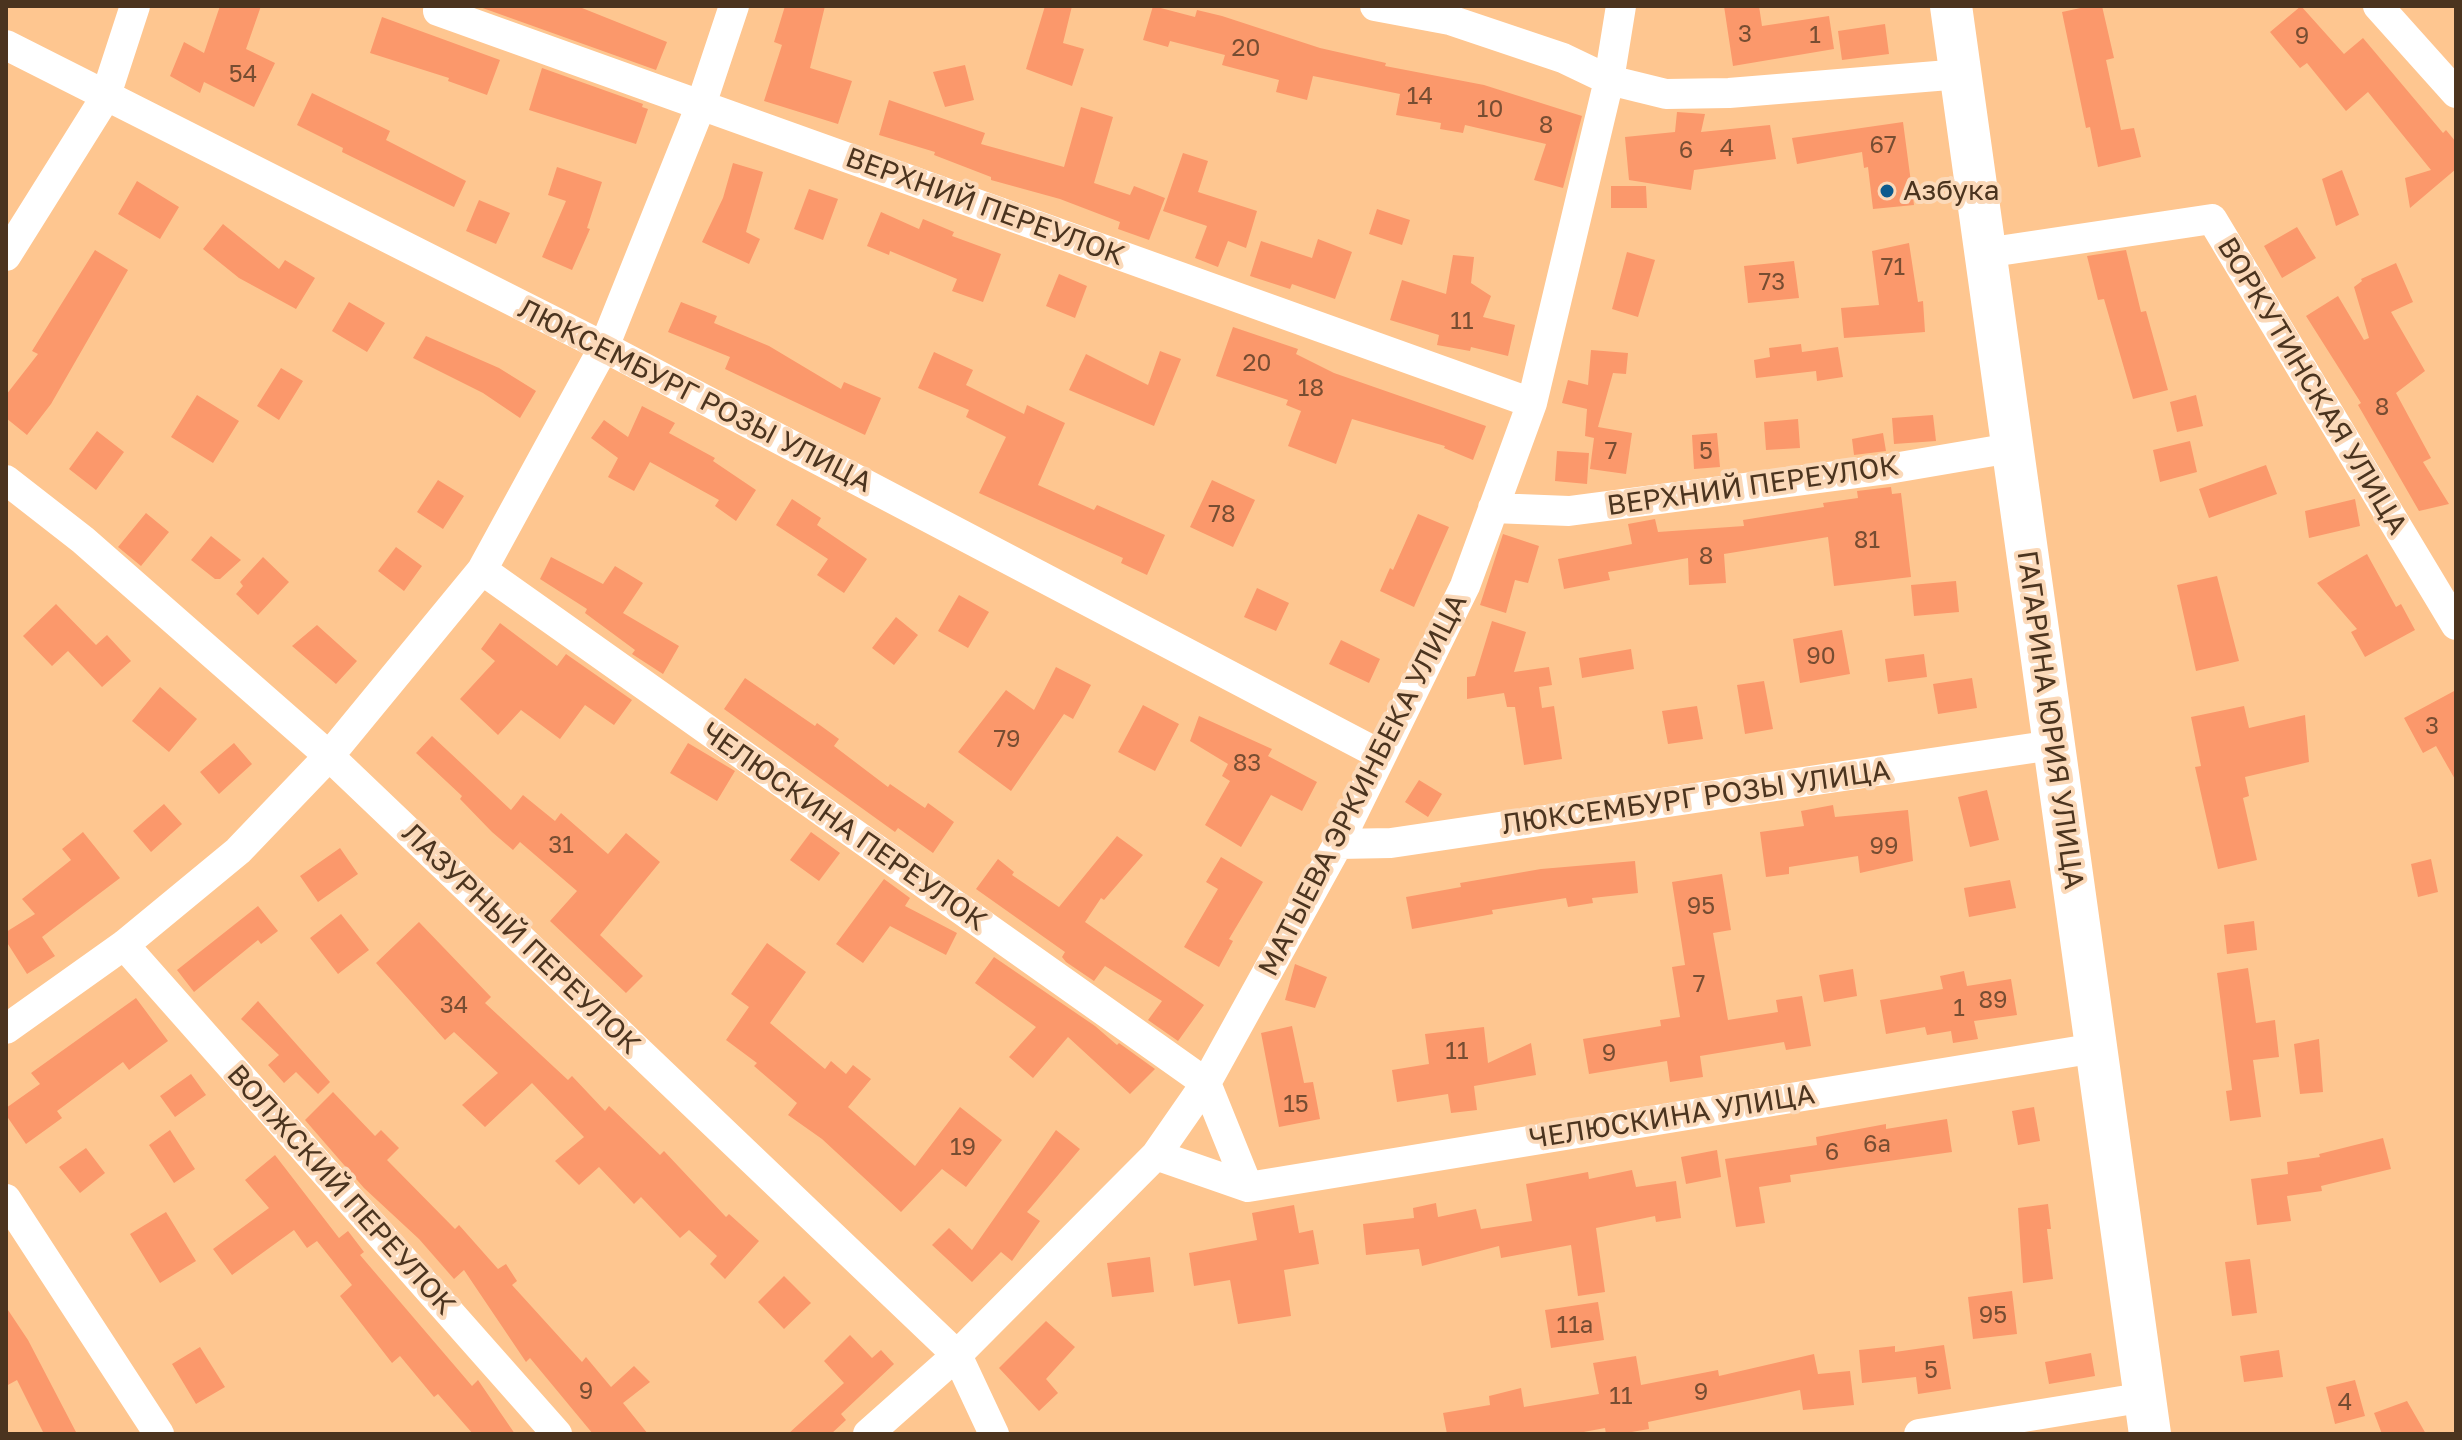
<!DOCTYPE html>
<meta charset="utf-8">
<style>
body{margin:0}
#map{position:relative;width:2462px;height:1440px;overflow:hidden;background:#fec690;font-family:"Golos Text",sans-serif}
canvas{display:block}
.frame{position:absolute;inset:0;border:8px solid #4b341f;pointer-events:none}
</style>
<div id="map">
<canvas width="2462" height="1440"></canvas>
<div class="frame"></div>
</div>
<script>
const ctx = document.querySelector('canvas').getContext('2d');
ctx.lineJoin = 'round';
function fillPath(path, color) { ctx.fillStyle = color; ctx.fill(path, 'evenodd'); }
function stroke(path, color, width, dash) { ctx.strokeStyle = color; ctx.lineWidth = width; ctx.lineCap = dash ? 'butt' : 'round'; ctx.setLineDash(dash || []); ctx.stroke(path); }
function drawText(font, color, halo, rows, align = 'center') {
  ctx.font = font + ' "Golos Text",sans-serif'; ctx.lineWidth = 8; ctx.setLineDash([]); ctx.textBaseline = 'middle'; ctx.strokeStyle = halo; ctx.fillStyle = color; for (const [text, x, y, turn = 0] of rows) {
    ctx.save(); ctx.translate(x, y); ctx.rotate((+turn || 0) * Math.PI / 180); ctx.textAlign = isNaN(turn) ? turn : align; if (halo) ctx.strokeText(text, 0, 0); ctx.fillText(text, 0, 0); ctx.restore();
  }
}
const building = new Path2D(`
 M220,6H261L246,49L275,63L254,107L204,82L200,93L170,76L184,42L204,53Z
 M477,6H577L667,42L656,70Z
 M785,6H825L810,68L852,81L838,124L764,101L782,45L774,42Z
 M1045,6H1072L1063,43L1084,49L1072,86L1026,69Z
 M1153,6L1195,17L1197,10L1222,16L1320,48L1386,63L1385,66L1484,85L1582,116L1563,188L1534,180L1546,144L1465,125L1463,133L1440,129L1441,123L1396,115L1400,94L1313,76L1307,100L1276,92L1279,80L1222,65L1225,55L1170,41L1168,47L1143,40Z
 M1724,6H1759L1762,26L1829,16L1834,49L1733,66Z
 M2090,6H2102L2114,58L2106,60L2121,130L2134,128L2141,157L2098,167L2090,127L2086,128L2062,12Z
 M2301,6L2344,54L2363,38L2443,133L2446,130L2456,142V169L2410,208L2405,178L2431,170L2368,92L2346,111L2307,63L2300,68L2270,32Z
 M382,17L500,60L487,95L448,81L449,78L370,53Z
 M1885,24L1889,54L1842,60L1838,31Z
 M965,65L974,100L945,107L933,72Z
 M542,68L643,104L642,107L648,109L636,144L529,110Z
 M312,93L390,131L386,140L466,181L454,207L342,152L343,148L297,125Z
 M889,100L985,133L981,144L1064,167L1081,107L1113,117L1094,183L1130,195L1134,186L1165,198L1149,240L1118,229L1120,222L1060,199L991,180V177L934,155L935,152L879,135Z
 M1677,112L1705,114L1701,132L1770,125L1776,159L1694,170L1691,190L1629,180L1625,137L1675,132Z
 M1903,122L1914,205L1873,209L1868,167L1864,168L1862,152L1797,164L1792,138Z
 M1183,153L1208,161L1198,192L1257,211L1246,248L1228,241L1218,267L1195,258L1207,226L1163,211Z
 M733,163L763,172L746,232L760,239L749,264L702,242L723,198Z
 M557,167L602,182L587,228L590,229L572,270L542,257L566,201L548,195Z
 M2342,170L2359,215L2336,226L2322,179Z
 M137,181L179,207L160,239L118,214Z
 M1611,186H1646L1647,208H1611Z
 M809,189L838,199L823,240L794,229Z
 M479,200L510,213L496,244L466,231Z
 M1377,209L1410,220L1402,245L1369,234Z
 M881,212L919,229L923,219L954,232L952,236L1001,254L983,302L952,291L957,279L890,251L889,255L867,246Z
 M223,224L279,269L285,260L315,278L296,309L239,278L203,249Z
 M2297,227L2316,258L2282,278L2264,246Z
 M1318,239L1352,252L1335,299L1292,284L1290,289L1250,276L1261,241L1312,258Z
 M1909,243L1918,302L1923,301L1925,332L1844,338L1841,308L1879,305L1872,251Z
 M95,250L128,270L51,404L27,435L6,418V395L38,354L32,351Z
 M2126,250L2141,312L2146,311L2168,390L2133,399L2104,299L2098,300L2087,256Z
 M1627,252L1655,260L1638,317L1612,309Z
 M1453,255L1474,257L1471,283L1491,296L1483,317L1515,325L1508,356L1471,347L1470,351L1437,345L1439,335L1390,320L1402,280L1446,294Z
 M1794,261L1799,298L1748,303L1744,266Z
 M2396,263L2413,302L2391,312L2425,371L2396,393L2431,458L2423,462L2449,504L2419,511L2358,405L2361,403L2306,316L2338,296L2364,340L2369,338L2354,287L2362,281L2361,279Z
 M1059,274L1087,286L1075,318L1046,306Z
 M349,302L385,323L367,352L332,331Z
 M681,302L717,316L714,323L769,346L841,389L844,382L881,398L865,435L725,369L730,357L668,332Z
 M1233,327L1298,349L1296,354L1334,373L1486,426L1473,460L1444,448L1445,446L1352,419L1336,464L1288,446L1301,411L1286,405L1288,400L1216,376Z
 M426,336L499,368L536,391L520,418L483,393L413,358Z
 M1801,344L1802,352L1838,347L1843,377L1817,381L1816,371L1756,378L1754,360L1770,357L1769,348Z
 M1591,350L1628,353L1626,374L1613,373L1598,427L1632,433L1626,474L1590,469L1594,438L1585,436L1587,409L1562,403L1568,380L1588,385Z
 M1160,351L1181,359L1154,426L1069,390L1086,354L1148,385Z
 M934,352L973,370L966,385L1024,414L1027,405L1065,423L1038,485L1094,510L1097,505L1165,535L1147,575L1121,563L1123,558L979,493L1006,437L966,417L969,410L918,388Z
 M281,368L303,381L279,420L257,406Z
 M197,395L239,421L213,463L171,437Z
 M2196,395L2203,426L2177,432L2170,402Z
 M642,406L675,423L669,433L715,458L713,461L756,490L736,521L715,506L719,500L650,462L634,491L608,477L618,458L591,438L604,420L628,437Z
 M1933,415L1936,441L1894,444L1892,418Z
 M1798,419L1800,448L1766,450L1764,422Z
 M97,431L124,452L96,490L69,469Z
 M1717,433L1720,467L1694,469L1692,435Z
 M1883,433L1886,451L1854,455L1852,439Z
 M2190,441L2197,472L2160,482L2153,450Z
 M1557,451L1589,453L1587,484L1555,481Z
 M2266,465L2277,494L2209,518L2199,489Z
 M438,480L464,496L443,529L417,512Z
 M1212,480L1255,500L1233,547L1190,527Z
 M1891,487L1892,494L1901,493L1911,577L1834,586L1828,537L1724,554L1726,583L1689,585L1688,558L1608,572L1610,580L1564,589L1558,559L1632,544L1628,524L1655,519L1658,532L1744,526L1743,520L1824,507L1823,503L1858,498L1857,491Z
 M792,499L821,518L817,525L867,559L844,593L817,575L828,559L776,525Z
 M2355,499L2360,526L2309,538L2305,511Z
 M146,513L169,532L141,566L118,547Z
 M1418,514L1449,527L1414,607L1380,591L1390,568L1393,570Z
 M1503,534L1539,546L1528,583L1515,580L1506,613L1480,605Z
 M211,536L241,560L220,579H215L191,560Z
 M396,547L422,566L404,591L378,571Z
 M2367,554L2396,607L2401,604L2415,630L2365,657L2351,632L2357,629L2317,583Z
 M263,557L289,582L258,615L236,594L243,586L240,582Z
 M551,557L603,584L615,566L643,583L623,613L679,646L663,674L632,654L635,650L585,613L587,609L540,579Z
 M2217,576L2239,661L2196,671L2177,585Z
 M1956,581L1959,612L1914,616L1911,585Z
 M1257,588L1289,603L1276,631L1244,617Z
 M959,595L989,612L968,648L938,631Z
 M56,604L96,645L107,635L131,661L102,687L68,651L52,666L23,636Z
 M896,617L918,635L894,665L872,648Z
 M1492,621L1526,632L1514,672L1549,667L1552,685L1539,687L1542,708L1554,706L1562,759L1524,765L1515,707H1507L1504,693L1467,699V677L1475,676Z
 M500,623L557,666L566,654L632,700L614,725L585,705L560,739L521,710L498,735L460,699L495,661L481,649Z
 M317,625L357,661L336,684L292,646Z
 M1842,630L1850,674L1800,683L1793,639Z
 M1341,640L1380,659L1369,683L1329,664Z
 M1631,649L1634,669L1582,678L1579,658Z
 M1924,654L1927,677L1888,682L1885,659Z
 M1056,667L1091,685L1073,719L1064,714L1011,791L958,752L1006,690L1034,710Z
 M745,678L815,726L817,723L839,739L834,746L888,787L890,784L925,808L928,803L954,822L933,853L898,828L895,832L724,709Z
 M1972,678L1977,708L1938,714L1933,684Z
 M1764,681L1773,729L1745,734L1737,685Z
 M160,687L197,719L169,752L132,721Z
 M2456,690V781L2436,746L2423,753L2404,718Z
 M1143,705L1179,724L1155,771L1118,752Z
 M1697,706L1703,739L1668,744L1662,711Z
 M2244,706L2249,728L2305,715L2309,762L2245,777L2249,796L2243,798L2257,860L2218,869L2195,767L2201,766L2191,717Z
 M1199,716L1272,749L1268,756L1317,782L1302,811L1271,795L1241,847L1205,825L1230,781L1222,776L1228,764L1190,741Z
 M432,736L511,810L523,795L555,821L561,813L608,854L626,833L660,862L600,935L643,976L626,993L550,921L577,891L520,842L513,850L492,832L460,799L462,796L416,753Z
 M234,743L252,764L219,794L200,772Z
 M688,743L735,771L717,801L670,773Z
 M1419,780L1442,794L1428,817L1405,802Z
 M1987,790L1999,840L1970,847L1958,797Z
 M164,804L182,824L151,852L133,831Z
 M1833,805L1835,817L1908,810L1913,861L1860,873L1858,856L1789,867V874L1766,877L1760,832L1804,826L1801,811Z
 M83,832L120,878L42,937L55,956L27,974L6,941V932L35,914L22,899L71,860L62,849Z
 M811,832L840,853L819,881L790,860Z
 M1117,836L1143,855L1104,900L1101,898L1085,922L1204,1005L1178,1041L1148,1020L1162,1001L1105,966L1094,981L1066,962L1062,957L1065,952L976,889L998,859L1014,872L1012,875L1059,907Z
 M340,848L358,874L318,902L300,876Z
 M1221,857L1263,882L1229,939L1233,941L1219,967L1184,947L1218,889L1206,882Z
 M2431,859L2438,892L2418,897L2411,864Z
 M1635,861L1638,893L1592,898L1593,903L1568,907L1566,898L1492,910L1493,914L1412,929L1406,897L1461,887L1460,883L1541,869Z
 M1722,874L1731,930L1713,933L1728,1020L1778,1012L1776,1000L1802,996L1811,1046L1786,1050L1784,1042L1700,1056L1703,1077L1670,1082L1667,1061L1589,1074L1583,1039L1661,1026L1660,1020L1680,1017L1672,967L1685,965L1672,882Z
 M884,879L910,898L905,906L957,933L946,955L890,926L863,963L836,944Z
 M2010,880L2016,908L1969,917L1964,888Z
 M258,906L278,931L261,944L258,940L194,992L177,970Z
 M341,914L369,950L338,974L310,938Z
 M2254,921L2257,950L2227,954L2224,925Z
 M419,922L491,997L485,1003L568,1080L572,1076L605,1111L609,1106L660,1155L664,1151L726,1217L729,1214L759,1241L725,1279L710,1264L717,1256L689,1230L680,1238L641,1197L634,1204L599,1167L579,1185L555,1161L584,1137L532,1083L485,1127L462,1105L498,1073L454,1032L445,1040L376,963Z
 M767,943L806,972L770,1023L825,1069L831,1061L846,1074L853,1065L871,1079L848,1107L915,1166L960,1107L1002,1140L966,1187L942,1169L901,1212L822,1139L788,1115L797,1103L754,1066L757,1063L726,1040L749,1007L731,994Z
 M994,957L1095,1026L1117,1045L1119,1043L1155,1069L1130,1094L1068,1037L1033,1078L1009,1057L1036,1027L975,983Z
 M1295,964L1327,977L1315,1008L1285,1000Z
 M2248,968L2256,1023L2275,1020L2279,1057L2253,1060L2261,1117L2230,1121L2226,1091L2232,1090L2217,973Z
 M1853,969L1857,996L1824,1002L1819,975Z
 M1964,971L1967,986L2011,979L2017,1015L1974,1021L1978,1039L1953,1043L1951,1031L1927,1035L1925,1027L1886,1034L1880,1000L1943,989L1940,976Z
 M136,998L168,1041L129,1070L123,1062L57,1111L62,1118L26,1144L6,1115V1108L40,1084L31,1073Z
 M258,1001L330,1082L318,1094L296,1072L284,1083L268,1065L279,1055L241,1019Z
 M1292,1026L1304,1083L1313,1082L1320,1119L1279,1127L1261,1033Z
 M1484,1027L1488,1063L1531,1043L1536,1075L1474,1086L1477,1110L1451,1113L1448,1094L1397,1102L1392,1070L1429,1064L1425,1034Z
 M2319,1039L2323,1092L2300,1094L2294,1044Z
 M191,1074L206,1095L175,1117L160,1096Z
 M333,1092L375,1136L381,1130L399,1148L387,1160L455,1229L459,1225L498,1269L506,1264L517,1281L512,1285L582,1362L586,1357L611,1387L634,1366L650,1382L623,1403L648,1434H593L530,1358L526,1362L464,1270L454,1279L419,1239L364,1188L305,1120Z
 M2034,1107L2040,1141L2018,1145L2012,1111Z
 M1947,1119L1952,1152L1790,1175L1791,1182L1759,1187L1765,1223L1736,1227L1725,1159L1817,1145L1816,1137L1886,1124V1129Z
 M170,1130L195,1169L174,1183L149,1145Z
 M1056,1130L1080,1149L1027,1212L1040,1221L1012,1261L1001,1252L972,1282L932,1245L949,1228L972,1250Z
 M2383,1138L2391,1169L2321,1186L2322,1191L2287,1196L2291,1221L2257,1225L2251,1179L2288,1174L2287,1162L2320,1157L2319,1154Z
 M86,1148L105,1173L80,1193L59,1167Z
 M1717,1150L1721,1177L1686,1184L1681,1157Z
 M275,1155L339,1238L348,1231L364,1252L360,1255L472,1386L478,1380L515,1434H473L438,1394L434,1397L400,1356L392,1363L340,1296L352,1285L317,1241L307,1248L294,1230L232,1275L213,1249L269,1208L245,1180Z
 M1632,1170L1636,1187L1676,1181L1681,1218L1656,1222L1655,1216L1596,1228L1605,1292L1578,1296L1571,1245L1501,1258L1499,1246L1422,1266L1419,1249L1366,1255L1363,1224L1414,1218L1413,1208L1436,1203L1438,1217L1476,1209L1481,1229L1532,1221L1526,1184L1588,1172L1589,1179Z
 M2048,1204L2051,1229H2047L2053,1279L2023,1283L2018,1208Z
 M1294,1205L1299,1233L1313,1230L1319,1264L1284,1270L1291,1316L1238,1324L1230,1280L1194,1286L1189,1253L1257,1240L1252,1213Z
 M166,1212L196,1261L160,1283L130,1234Z
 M1150,1257L1154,1292L1112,1297L1107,1263Z
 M2250,1259L2257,1313L2232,1316L2225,1262Z
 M784,1276L811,1303L784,1329L758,1302Z
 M2012,1291L2017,1334L1973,1339L1968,1297Z
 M1598,1302L1604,1340L1551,1348L1545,1310Z
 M6,1307L28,1340L77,1434H44L17,1380L6,1386Z
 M1046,1321L1075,1347L1046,1379L1058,1393L1039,1411L999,1368Z
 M850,1335L872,1358L881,1350L894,1364L841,1414L846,1420L831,1434H788L844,1383L824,1361Z
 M1944,1345L1951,1389L1918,1394L1916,1377L1862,1383L1859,1350L1895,1346V1352Z
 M200,1347L225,1387L196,1404L172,1364Z
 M2279,1350L2283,1377L2244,1382L2240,1356Z
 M2091,1353L2095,1376L2049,1384L2045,1362Z
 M1814,1354L1818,1374L1850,1371L1854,1405L1803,1410L1800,1390L1648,1422L1649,1429L1620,1434H1606L1605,1428L1573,1434H1447L1443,1413L1490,1405L1489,1396L1521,1388L1524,1407L1599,1394L1593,1363L1636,1356L1641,1385L1718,1370L1719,1376Z
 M2355,1380L2365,1416L2335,1424L2326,1387Z
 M2407,1401L2426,1434H2382L2374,1413Z`);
const minor = new Path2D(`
 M1375,6L1450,20L1563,58L1609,80L1666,94L1729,93L1961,74
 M2378,6L2456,93
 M438,11L1532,403
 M6,45L604,347L1379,754
 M1985,253L2212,219L2456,625
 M6,256L105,98L135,6
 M6,480L83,540L329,756L957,1355L994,1434
 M1493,508L1569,511L1888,469L2011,448
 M482,570L1206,1083L1248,1187
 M1338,844L1391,843L2053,745
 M124,945L557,1434
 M6,1029L124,945L238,851L329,756L482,570L604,347L701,105L734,6
 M1156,1155L1248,1187L2096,1048
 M6,1199L159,1434
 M868,1434L957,1355L1156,1155L1206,1083L1338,844L1465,586L1532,403L1609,80L1621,6
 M1919,1434L2146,1397`);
const secondary = new Path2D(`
 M1951,6L2150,1434`);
const markers = [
 [1887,191,8,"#0d5b8e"]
];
const numberNames = [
 ["3",1745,34],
 ["1",1815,35],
 ["9",2302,36],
 ["20",1246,48],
 ["54",243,74],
 ["14",1420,96],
 ["10",1490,109],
 ["8",1546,125],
 ["67",1883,145],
 ["4",1727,148],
 ["6",1686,150],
 ["71",1893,267],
 ["73",1772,282],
 ["11",1462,321],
 ["20",1257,363],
 ["18",1311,388],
 ["8",2382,407],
 ["7",1611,451],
 ["5",1706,451],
 ["78",1222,514],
 ["81",1867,540],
 ["8",1706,556],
 ["90",1821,656],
 ["3",2432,726],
 ["79",1007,739],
 ["83",1247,763],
 ["31",561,845],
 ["99",1884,846],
 ["95",1701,906],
 ["7",1699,984],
 ["89",1993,1000],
 ["34",454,1005],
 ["1",1959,1008],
 ["11",1457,1051],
 ["9",1609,1053],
 ["15",1296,1104],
 ["6a",1877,1144],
 ["19",963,1147],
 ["6",1832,1152],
 ["95",1993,1315],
 ["11a",1575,1325],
 ["5",1931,1370],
 ["9",586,1391],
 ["9",1701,1392],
 ["11",1621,1396],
 ["4",2345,1402]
];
const poiNames = [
 ["Азбука",1903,191]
];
const streetNames = [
 ["ВЕРХНИЙ ПЕРЕУЛОК",985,207,20],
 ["ВОРКУТИНСКАЯ УЛИЦА",2312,386,59],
 ["ЛЮКСЕМБУРГ РОЗЫ УЛИЦА",695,396,27],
 ["ВЕРХНИЙ ПЕРЕУЛОК",1753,486,-8],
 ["ГАГАРИНА ЮРИЯ УЛИЦА",2050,720,82],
 ["МАТЫЕВА ЭРКИНБЕКА УЛИЦА",1363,785,-63],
 ["ЛЮКСЕМБУРГ РОЗЫ УЛИЦА",1696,798,-8],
 ["ЧЕЛЮСКИНА ПЕРЕУЛОК",844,827,35],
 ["ЛАЗУРНЫЙ ПЕРЕУЛОК",521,939,44],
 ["ЧЕЛЮСКИНА УЛИЦА",1672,1117,-9],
 ["ВОЛЖСКИЙ ПЕРЕУЛОК",341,1190,48]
];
fillPath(building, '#fb986b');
stroke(minor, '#fff', 30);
stroke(secondary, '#fff', 42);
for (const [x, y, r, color] of markers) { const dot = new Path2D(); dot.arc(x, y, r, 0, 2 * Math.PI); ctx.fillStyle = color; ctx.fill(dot); stroke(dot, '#fbd9b9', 3); }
drawText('24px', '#774d32', null, numberNames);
drawText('28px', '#4b341f', '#fbd9b9', poiNames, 'left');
drawText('28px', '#4b341f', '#fbd9b9', streetNames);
</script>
